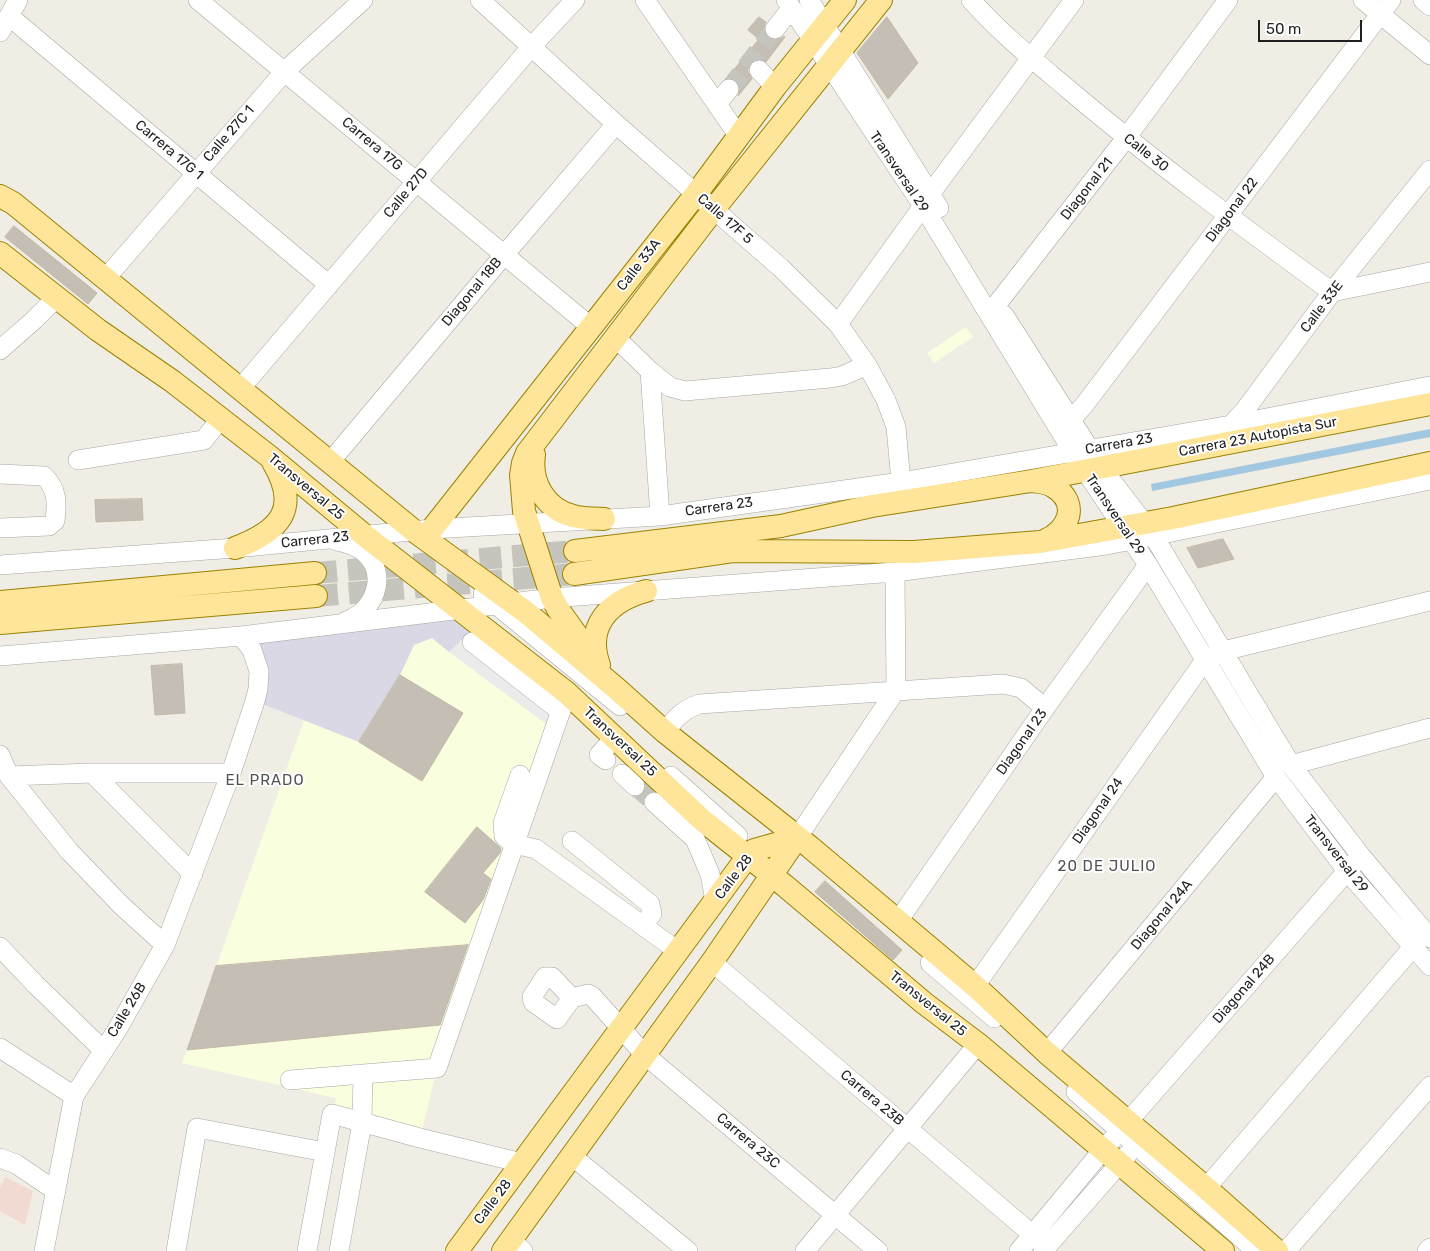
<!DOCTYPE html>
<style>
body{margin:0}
#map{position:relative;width:1430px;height:1251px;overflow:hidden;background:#f0eee4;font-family:Rubik,sans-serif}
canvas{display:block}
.scale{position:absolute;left:1258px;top:20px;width:104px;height:22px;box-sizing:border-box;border:2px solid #1f1f1f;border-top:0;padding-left:6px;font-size:15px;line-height:18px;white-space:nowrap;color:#1f1f1f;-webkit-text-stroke:4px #fff;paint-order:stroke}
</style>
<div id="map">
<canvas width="1430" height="1251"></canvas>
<div class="scale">50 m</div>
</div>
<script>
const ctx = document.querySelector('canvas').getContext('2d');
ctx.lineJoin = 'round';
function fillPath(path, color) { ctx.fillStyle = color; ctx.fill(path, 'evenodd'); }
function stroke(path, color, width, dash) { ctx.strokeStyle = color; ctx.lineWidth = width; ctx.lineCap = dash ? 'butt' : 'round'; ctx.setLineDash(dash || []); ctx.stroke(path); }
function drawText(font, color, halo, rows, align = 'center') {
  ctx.font = font + ' Rubik,sans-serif'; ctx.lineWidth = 4; ctx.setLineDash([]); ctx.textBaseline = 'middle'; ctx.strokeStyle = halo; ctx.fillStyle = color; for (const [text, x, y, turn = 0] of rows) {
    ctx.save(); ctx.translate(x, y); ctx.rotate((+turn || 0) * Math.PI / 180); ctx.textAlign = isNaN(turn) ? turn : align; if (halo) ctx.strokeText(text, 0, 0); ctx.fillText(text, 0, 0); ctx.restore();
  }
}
const commercial = new Path2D(`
 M5,1177L33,1191L25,1225L0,1211V1188Z`);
const education = new Path2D(`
 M966,327L973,337L934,363L927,353Z
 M471,631L567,693L437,1068L420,1138L332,1114L336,1098L182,1063L304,720L359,742L400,675L414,645L432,638Z`);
const parking = new Path2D(`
 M471,631L567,693L553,729L449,652Z`);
const plaza = new Path2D(`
 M461,610L471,631L449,652L432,638L414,645L400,675L359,742L255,701L249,645Z`);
const water = new Path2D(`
 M1430,429V437L1152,491L1151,484Z`);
const building = new Path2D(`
 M759,17L766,22L764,27V33L768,38L774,40L780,39L784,36L785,37L766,62L757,59L751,62L748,66V72L752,79L738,96L740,90L739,84L736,80L727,78L759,39L748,30Z
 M887,17L918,63L888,99L857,53Z
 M14,226L97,293L88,304L5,237Z
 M142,499L143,520L96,522L95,500Z
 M1223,539L1234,559L1198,568L1187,548Z
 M182,664L185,713L155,715L151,666Z
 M400,675L463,713L422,781L359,742Z
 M646,785L652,791L645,795L643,803L637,797L644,793Z
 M477,827L501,848L500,853L483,873L491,879L483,900L465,923L425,892Z
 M825,881L902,950L893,960L815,892Z
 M468,945L440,1025L187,1050L216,966Z`);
const minorTunnel = new Path2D(`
 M729,89L775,29
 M635,786L654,802`);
const majorTunnel = new Path2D(`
 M315,573L575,551
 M316,596L574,574`);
const minor = new Path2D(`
 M198,0L591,327
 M480,0L616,124L781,268L838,324L867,365L886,400L896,427L901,482
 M645,0L738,135
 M786,0L923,206L1073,452L1148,565L1276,777L1347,871L1430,966
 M809,0L939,208
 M971,0C1000,33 1035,61 1068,89C1153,161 1243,227 1332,292L1430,272
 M1363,0L1430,55
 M1423,0L1430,6
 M9,16L329,285
 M775,29L791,9
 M0,32L18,0
 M759,70L775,87
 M717,104L729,89
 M930,194L1074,0
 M106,278L285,71L363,0
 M997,304L1126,138L1228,0
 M1004,315L1101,467L1153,535L1291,765L1361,856L1430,938
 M838,324L923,206
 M615,337L650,371L660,516
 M0,350L34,320L56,298
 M650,371L670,387L685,391L830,378L842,376L867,365
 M240,389L532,46L575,0
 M1071,420L1085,404L1391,0
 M1229,427L1245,410L1332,292L1430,170
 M78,460L204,440L220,419
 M330,462L504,255L616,124
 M0,474L44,476C58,490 57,503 55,521L49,526L0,528
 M336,541C347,543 357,546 365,553C389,575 374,612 346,621
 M0,565L235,548L432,529L660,516L901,482L1231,425L1430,386
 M483,594L620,706
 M472,642L560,711
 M0,656L241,636L552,598L895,572L1107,545L1430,480
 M665,732C675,718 683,710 699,704L1003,684L1021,688L1045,708
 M0,755L9,776L69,851L122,906L165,945
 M606,760L599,755L615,737
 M1291,765L1430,728
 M92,773L193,874
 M622,774L635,786
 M520,775L503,823L504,836L514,844L536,849L678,951
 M9,776L92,773H231
 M671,776L738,836
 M654,802L675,821L688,819
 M675,821L695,839L710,874L715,901
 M797,838L896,690L895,572
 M572,841L650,904L652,914L643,925
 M898,921L1045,708L1148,565
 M0,947L35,984L103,1050
 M712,962L1033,1235
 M930,963L994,1018
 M975,986L1205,660L1223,651L1430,601
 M572,998L557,1019L533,1002L532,997L545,977H552L572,998L588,994L592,996L645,1055L878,1251
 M0,1048L74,1096
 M1047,1053L1276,777
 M290,1080L437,1068L567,693
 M1076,1092L1256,1251
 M572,1156L688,1251
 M0,1158L16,1164L56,1191
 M1206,1188L1413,947
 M511,1240L523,1251
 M44,1251L74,1096L117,1030L165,945L231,773L255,701L258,689L259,671L252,650L241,636
 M176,1251L197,1128L325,1152
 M307,1251L332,1114L420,1138L522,1163
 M339,1251L362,1123L363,1074
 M805,1251L978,1044
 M1019,1251L1097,1157L1355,862
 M1043,1251L1128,1154
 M1286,1251L1430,1086
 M1427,1251L1430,1248`);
const major = new Path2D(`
 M0,196L13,203L413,530L527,613L617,689L665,732L810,847L975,986L1047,1053L1206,1188L1277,1251
 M0,253L98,330L172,381L270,457L364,535L567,693L701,819L784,885L924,1003L978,1044L1223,1251
 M534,455C530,482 545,509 573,516C583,519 594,518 604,519
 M1031,481C1039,482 1047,482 1054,487C1080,503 1069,531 1044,541
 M432,529L696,194L775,87L845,0
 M235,548C280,531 301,509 273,462
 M575,551L781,526L872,506L1031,481L1430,404
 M574,574L733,551L914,552L1040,542L1173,518L1430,463
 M0,602L315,573
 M0,623L316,596
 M593,658L558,609L552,598L524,511L521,475L523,463L527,453L714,209L881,0
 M599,665C585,626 609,601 646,591
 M457,1251L742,864L754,850L797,838
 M503,1251L712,962L797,838`);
const streetNames = [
 ["Calle 27C 1",229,134,-49],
 ["Carrera 17G",372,144,40],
 ["Carrera 17G 1",169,150,40],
 ["Calle 30",1146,153,38],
 ["Transversal 29",899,172,56],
 ["Diagonal 21",1087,189,-52],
 ["Calle 27D",406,193,-50],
 ["Diagonal 22",1232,210,-53],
 ["Calle 17F 5",725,219,41],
 ["Calle 33A",639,265,-52],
 ["Diagonal 18B",472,292,-50],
 ["Calle 33E",1322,307,-53],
 ["Carrera 23 Autopista Sur",1258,437,-11],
 ["Carrera 23",1119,444,-10],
 ["Transversal 25",306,487,40],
 ["Carrera 23",719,507,-8],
 ["Transversal 29",1115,515,56],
 ["Carrera 23",315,540,-6],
 ["Transversal 25",620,742,43],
 ["Diagonal 23",1022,742,-55],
 ["Diagonal 24",1098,811,-55],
 ["Transversal 29",1336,854,52],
 ["Calle 28",734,877,-53],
 ["Diagonal 24A",1162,915,-50],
 ["Diagonal 24B",1244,989,-49],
 ["Transversal 25",928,1004,39],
 ["Calle 26B",127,1010,-59],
 ["Carrera 23B",872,1098,40],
 ["Carrera 23C",748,1141,40],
 ["Calle 28",493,1202,-53]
];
const neighbourhoodNames = [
 ["EL PRADO",265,781],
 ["20 DE JULIO",1107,867]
];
fillPath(commercial, '#f2d9d2');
fillPath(education, '#f9ffde');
fillPath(parking, '#ebebeb');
fillPath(plaza, '#dbd8e6');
fillPath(water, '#a2c7e0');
fillPath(building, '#c5beb4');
stroke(building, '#c3b8a6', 1);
stroke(minorTunnel, '#c6c5bd', 19, [19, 9]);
stroke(majorTunnel, '#c6c5bd', 22, [22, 11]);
stroke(minor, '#a6a6a6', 20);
stroke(major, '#998200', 24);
stroke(minor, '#fff', 19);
stroke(major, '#ffe59a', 22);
drawText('14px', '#1f1f1f', '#fff', streetNames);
ctx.letterSpacing = '1px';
drawText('15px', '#525252', '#fff', neighbourhoodNames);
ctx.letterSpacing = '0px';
</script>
